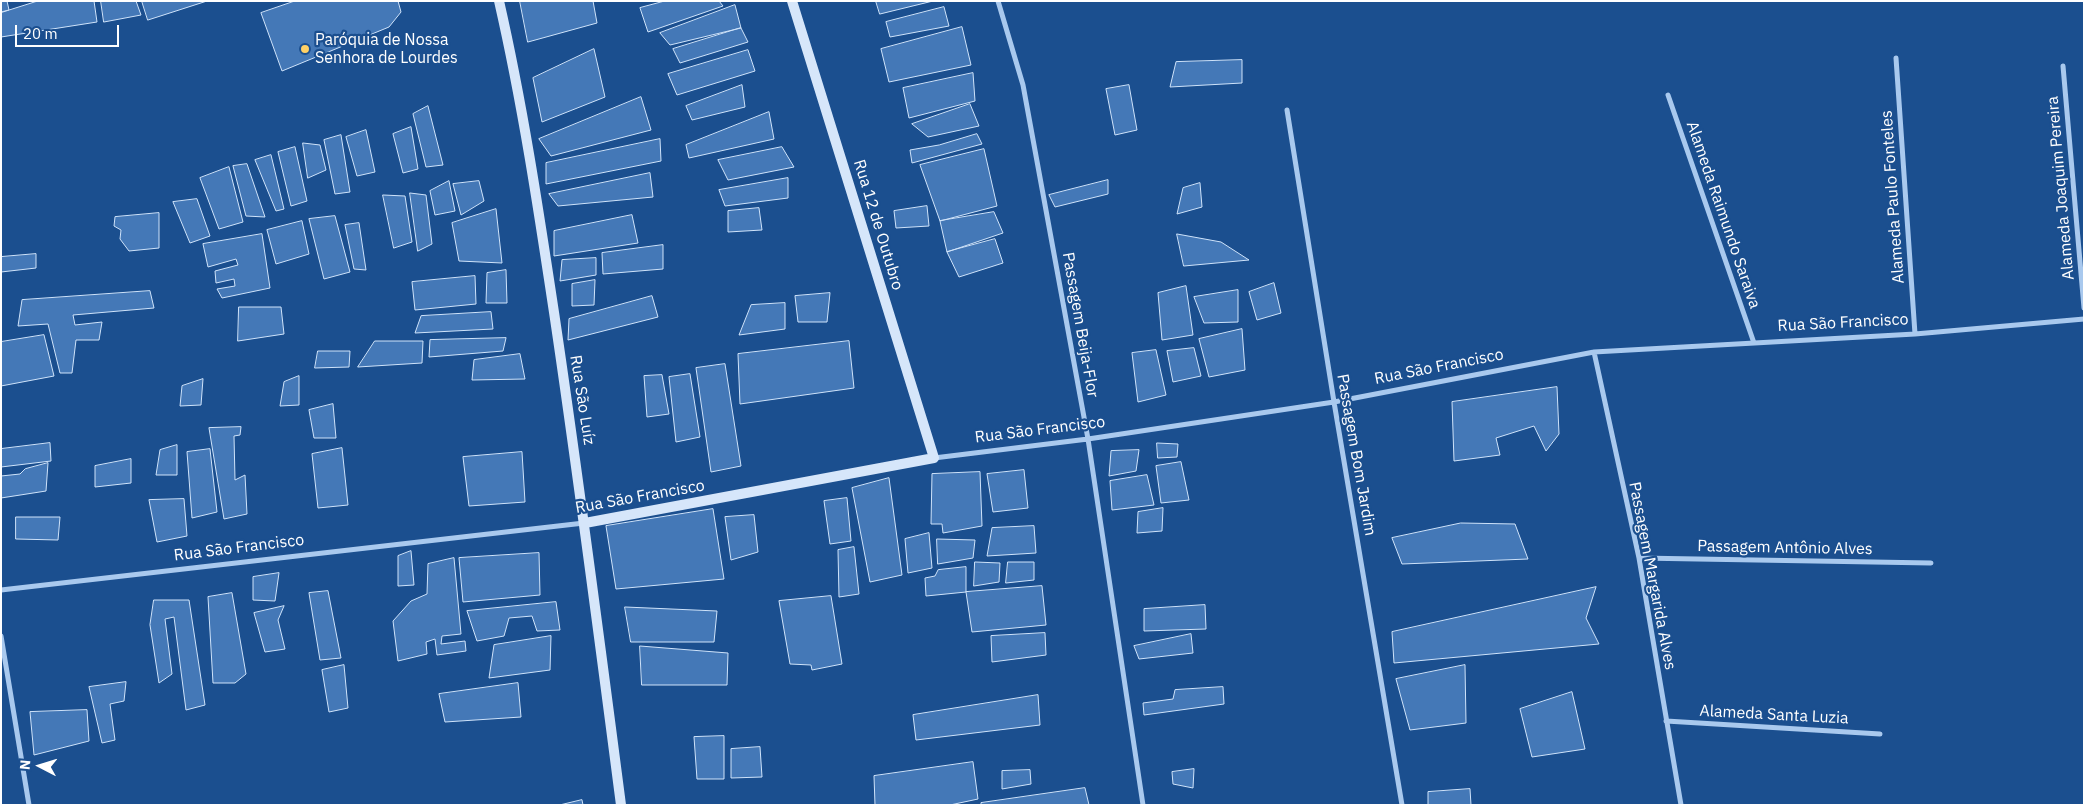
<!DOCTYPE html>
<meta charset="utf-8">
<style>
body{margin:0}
#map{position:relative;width:2085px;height:806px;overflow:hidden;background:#1b4f8f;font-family:"IBM Plex Sans",sans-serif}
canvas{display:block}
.frame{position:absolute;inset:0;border:2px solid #fff;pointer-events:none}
.north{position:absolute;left:15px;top:741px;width:50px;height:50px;-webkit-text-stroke:4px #1b4f8f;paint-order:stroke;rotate:275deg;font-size:14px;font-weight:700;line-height:20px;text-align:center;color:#fff}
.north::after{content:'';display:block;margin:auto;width:18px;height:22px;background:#fff;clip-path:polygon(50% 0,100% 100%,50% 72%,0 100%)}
.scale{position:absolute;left:15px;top:25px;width:104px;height:22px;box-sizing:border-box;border:2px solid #fff;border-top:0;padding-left:6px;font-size:15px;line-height:18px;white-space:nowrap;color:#fff;-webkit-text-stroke:4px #1b4f8f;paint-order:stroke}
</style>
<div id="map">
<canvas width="2085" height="806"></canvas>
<div class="frame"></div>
<div class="north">N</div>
<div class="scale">20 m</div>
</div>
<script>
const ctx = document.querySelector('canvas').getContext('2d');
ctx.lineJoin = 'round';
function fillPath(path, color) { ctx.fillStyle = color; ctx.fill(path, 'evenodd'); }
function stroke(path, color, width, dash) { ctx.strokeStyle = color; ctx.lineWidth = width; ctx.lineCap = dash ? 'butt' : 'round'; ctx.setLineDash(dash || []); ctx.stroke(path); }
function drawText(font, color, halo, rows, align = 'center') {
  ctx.font = font + ' "IBM Plex Sans",sans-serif'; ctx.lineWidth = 4.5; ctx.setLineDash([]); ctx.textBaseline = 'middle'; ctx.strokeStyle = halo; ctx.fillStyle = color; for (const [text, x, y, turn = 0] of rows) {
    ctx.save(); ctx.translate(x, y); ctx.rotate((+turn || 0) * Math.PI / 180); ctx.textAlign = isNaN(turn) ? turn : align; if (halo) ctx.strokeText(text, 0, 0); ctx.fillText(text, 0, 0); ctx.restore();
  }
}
const building = new Path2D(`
 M1,1H7L9,10L1,12Z
 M38,1H94L97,22L1,37V13Z
 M101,1H136L141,15L104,22Z
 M142,1H207L148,20Z
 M295,1H398L401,12L389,27L282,71L261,13Z
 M520,1H593L597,23L528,42Z
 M665,1H719L723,6L648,32L640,8Z
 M876,1H933L880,14Z
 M735,5L741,28L670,45L660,33Z
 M944,7L949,26L890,37L886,22Z
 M962,27L971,65L889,82L881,49Z
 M741,28L748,42L680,63L673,49Z
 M594,49L605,97L542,122L533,78Z
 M748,50L755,71L677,95L668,74Z
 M1242,60V83L1170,87L1176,62Z
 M973,73L975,101L909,118L903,88Z
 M742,85L745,107L692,120L686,106Z
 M1129,85L1137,130L1115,135L1106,89Z
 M641,97L651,130L551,156L539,139Z
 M970,104L979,126L928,137L912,124Z
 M428,106L443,165L426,167L413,114Z
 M769,112L774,139L689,158L686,145Z
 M411,127L418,169L403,173L393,134Z
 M366,130L375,172L357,176L346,137Z
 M977,134L982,144L912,163L910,150L939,145Z
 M341,135L350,192L335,194L324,140Z
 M660,139L661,161L546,184V163Z
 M303,143L320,145L326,170L308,178Z
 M295,147L307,201L291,206L278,152Z
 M782,147L794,167L728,180L718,160Z
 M984,149L997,206L940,221L920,165Z
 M271,155L284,209L276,211L255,160Z
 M247,164L265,217L246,216L233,166Z
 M229,167L243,222L219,229L200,178Z
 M650,173L653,197L558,206L549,194Z
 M788,178V198L725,206L719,190Z
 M1108,180V194L1055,207L1049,195Z
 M449,181L455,211L435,215L430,191Z
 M479,181L484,201L461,215L453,184Z
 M1200,183L1202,207L1177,214L1183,188Z
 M410,193L426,195L432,244L418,251Z
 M383,195L405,196L412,242L394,248Z
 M197,199L210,236L190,243L173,202Z
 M927,206L929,226L896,228L894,211Z
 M759,208L762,230L728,232V211Z
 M496,209L502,263L459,261L452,223Z
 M994,212L1003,233L947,252L940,221Z
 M159,213V248L129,251L120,239L121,230L114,226L115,217Z
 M632,215L638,243L554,256V231Z
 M335,216L350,272L324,279L309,219Z
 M302,221L309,254L276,264L267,230Z
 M359,223L366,270L354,269L345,225Z
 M262,234L270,288L222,298L217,289L235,286L234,279L216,283L215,271L238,265L236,259L208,267L203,244Z
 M1177,234L1221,242L1249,260L1184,266Z
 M995,239L1003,263L959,277L947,252Z
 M663,245V269L603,274L602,253Z
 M36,254V268L1,272V257Z
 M596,258V275L560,281L562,260Z
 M506,270L507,303H486L487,273Z
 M475,276L476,304L415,310L412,282Z
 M595,280L594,305L572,306V284Z
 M1274,283L1281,313L1257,320L1249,292Z
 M1186,286L1193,335L1162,340L1158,293Z
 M1238,290V322L1204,323L1194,297Z
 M150,291L154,308L73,315L75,325L102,322L99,340H76L72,373H60L48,324L18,326L22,300Z
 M830,293L827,322H798L795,296Z
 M652,296L658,317L568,340L569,319Z
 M785,303V329L739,335L751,305Z
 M239,307H281L284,334L238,341Z
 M491,312L493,329L415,333L421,316Z
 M1242,329L1245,370L1209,377L1199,339Z
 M44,335L54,376L1,386V342Z
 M506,338L503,351L429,357L430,340Z
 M375,341H423L422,363L358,367Z
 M849,341L854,388L740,404L738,354Z
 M1194,348L1201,376L1173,382L1167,351Z
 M1156,350L1166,395L1138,402L1132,353Z
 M318,351H350L349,367L315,368Z
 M520,354L525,379L472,380L474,360Z
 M725,364L741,466L711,472L696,368Z
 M690,374L700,437L676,442L669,377Z
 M662,375L669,414L647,417L644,376Z
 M299,376V405L280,406L284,382Z
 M203,379L201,405L180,406L182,386Z
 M1557,387L1559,434L1546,451L1534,426L1496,438L1500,455L1454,461L1452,402Z
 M333,404L336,438H314L309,410Z
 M241,427L240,435L234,436L235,480L245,475L247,514L224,519L209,428Z
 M50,443L51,461L1,467V449Z
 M1157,443L1178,444L1177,457L1158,458Z
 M177,445V475H156L160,450Z
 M342,448L348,505L318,508L312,454Z
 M210,449L217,512L192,518L187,452Z
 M1139,450L1136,471L1109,476L1111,451Z
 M522,452L525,502L469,506L463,457Z
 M131,459V483L95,487V466Z
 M1181,462L1189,500L1161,503L1156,466Z
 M48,463L46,491L1,498V476L20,474L25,469Z
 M1024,470L1028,508L993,512L987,474Z
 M980,472L982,526L943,533L942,524H931L932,474Z
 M1147,475L1154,505L1112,510L1110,481Z
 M889,478L902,575L870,582L852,488Z
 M847,498L851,541L830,544L824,501Z
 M184,499L187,536L157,542L149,500Z
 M1163,508L1162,531L1137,533L1138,512Z
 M713,509L724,579L616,589L606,526Z
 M754,515L758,552L731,560L725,517Z
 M16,517H60L58,540L16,539Z
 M1461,523L1515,524L1528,559L1402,564L1392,538Z
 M1034,526L1036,553L987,556L992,528Z
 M929,533L932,568L908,573L905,539Z
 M937,539L975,540L973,558L938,564Z
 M854,547L859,594L839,597L838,550Z
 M411,551L414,585L398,586V556Z
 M539,553L540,595L463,602L459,558Z
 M454,558L461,634L442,636L441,644L465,641L466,651L437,655L435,639L426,642L427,654L398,661L393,621L411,601L427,594L428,564Z
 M975,562L1000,563L999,582L974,586Z
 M1008,562H1034V580L1006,583Z
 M966,567V592L926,596L925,578L935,576L938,570Z
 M279,573L275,601L253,600V577Z
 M1042,586L1046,625L972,632L966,592Z
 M1596,587L1586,618L1599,644L1394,663L1392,632Z
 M328,591L341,658L320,660L309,593Z
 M232,593L246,674L235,683H213L208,597Z
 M831,596L842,664L812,670L811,665L790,664L779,601Z
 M154,600H189L205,705L186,710L174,617L165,619L172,674L159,683L150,625Z
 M556,602L560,630L537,631L532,616L509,618L504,636L477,641L467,611Z
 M1205,605L1206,629L1144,631V609Z
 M284,606L278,620L285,649L265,652L254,613Z
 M625,607L717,611L714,642H631Z
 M1045,633L1046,655L992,662L991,636Z
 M1191,634L1193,653L1139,659L1134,646Z
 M551,636L550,670L489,678L494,645Z
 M640,646L728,653L727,685H642Z
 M344,665L348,708L329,712L322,670Z
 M1465,665L1466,723L1410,730L1396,679Z
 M126,682L124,701L110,704L115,740L102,743L89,687Z
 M518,683L521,717L445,722L439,694Z
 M1223,687L1224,704L1144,715L1143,703L1173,699L1175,690Z
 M1572,692L1585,749L1532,757L1520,709Z
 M1038,695L1040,725L916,740L913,715Z
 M87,710L89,741L34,755L30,712Z
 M724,736V779H697L694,737Z
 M760,747L762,777L731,778V749Z
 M973,762L978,799L950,805H875L874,776Z
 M1194,769L1193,788L1173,784L1172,772Z
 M1030,770L1031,784L1002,789V771Z
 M1085,788L1089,805H981V803Z
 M1470,789L1471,805H1428V792Z
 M582,800L583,805H560Z`);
const minor = new Path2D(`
 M998,1L1023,85L1088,439L1143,805
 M1896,58L1915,334
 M2063,66L2084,308
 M1668,95L1754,343
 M1287,110L1334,402L1402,805
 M1594,352L1639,558L1681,805
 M934,458L1088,439L1334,402L1594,352L1915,334L2084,319
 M1639,558L1931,563
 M1,590L584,523
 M1,636L29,805
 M1666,721L1880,734`);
const secondary = new Path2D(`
 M499,1C523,106 539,213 555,319C579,481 600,643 621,805
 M585,523L934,458L792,1`);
const markers = [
 [305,49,5,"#ffd166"]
];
const poiNames = [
 ["Paróquia de Nossa",315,40],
 ["Senhora de Lourdes",315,58]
];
const streetNames = [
 ["Alameda Joaquim Pereira",2061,188,-95],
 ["Alameda Paulo Fonteles",1893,197,-94],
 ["Alameda Raimundo Saraiva",1723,215,71],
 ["Rua 12 de Outubro",878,225,73],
 ["Rua São Francisco",1843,323,-3],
 ["Passagem Beija-Flor",1080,325,80],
 ["Rua São Francisco",1439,367,-11],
 ["Rua São Luíz",582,400,81],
 ["Rua São Francisco",1040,430,-7],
 ["Passagem Bom Jardim",1356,455,80],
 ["Rua São Francisco",640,497,-10],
 ["Rua São Francisco",239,548,-7],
 ["Passagem Antônio Alves",1785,548,1],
 ["Passagem Margarida Alves",1652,576,79],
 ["Alameda Santa Luzia",1774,715,3]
];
fillPath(building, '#4478b7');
stroke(building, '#cfe3fa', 1);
stroke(minor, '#a9c9ee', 5);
stroke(secondary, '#d6e6fa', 10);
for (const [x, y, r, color] of markers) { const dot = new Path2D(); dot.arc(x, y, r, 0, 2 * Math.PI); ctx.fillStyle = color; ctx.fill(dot); stroke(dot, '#1b4f8f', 2); }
drawText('16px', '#fff', '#1b4f8f', poiNames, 'left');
drawText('16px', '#fff', '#1b4f8f', streetNames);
</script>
